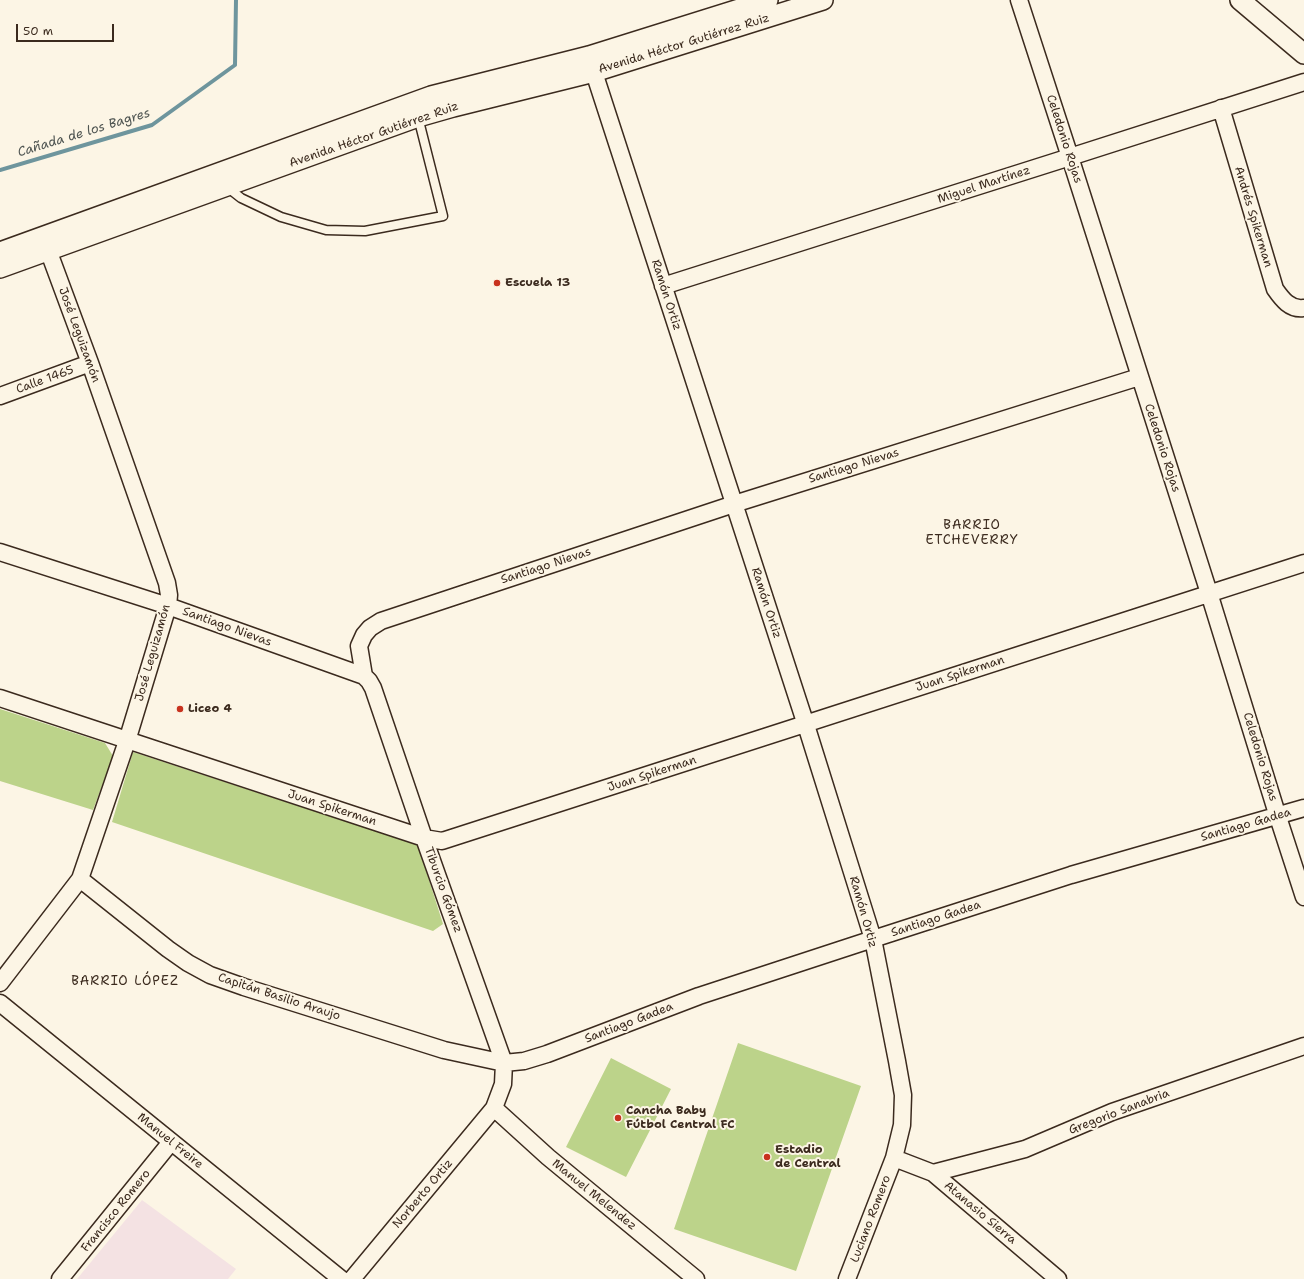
<!DOCTYPE html>
<meta charset="utf-8">
<style>
body{margin:0}
#map{position:relative;width:1304px;height:1279px;overflow:hidden;background:#fcf5e5;font-family:"Shantell Sans",sans-serif}
canvas{display:block}
.scale{position:absolute;left:16px;top:24px;width:98px;height:18px;box-sizing:border-box;border:2px solid #3b2a1e;border-top:0;padding-left:5px;font-size:12px;line-height:14px;white-space:nowrap;color:#3b2a1e;-webkit-text-stroke:3px #fcf5e5;paint-order:stroke}
</style>
<div id="map">
<canvas width="1304" height="1279"></canvas>
<div class="scale">50 m</div>
</div>
<script>
const ctx = document.querySelector('canvas').getContext('2d');
ctx.lineJoin = 'round';
function fillPath(path, color) { ctx.fillStyle = color; ctx.fill(path, 'evenodd'); }
function stroke(path, color, width, dash) { ctx.strokeStyle = color; ctx.lineWidth = width; ctx.lineCap = dash ? 'butt' : 'round'; ctx.setLineDash(dash || []); ctx.stroke(path); }
function drawText(font, color, halo, rows, align = 'center') {
  ctx.font = font + ' "Shantell Sans",sans-serif'; ctx.lineWidth = 4; ctx.setLineDash([]); ctx.textBaseline = 'middle'; ctx.strokeStyle = halo; ctx.fillStyle = color; for (const [text, x, y, turn = 0] of rows) {
    ctx.save(); ctx.translate(x, y); ctx.rotate((+turn || 0) * Math.PI / 180); ctx.textAlign = isNaN(turn) ? turn : align; if (halo) ctx.strokeText(text, 0, 0); ctx.fillText(text, 0, 0); ctx.restore();
  }
}
const built = new Path2D(`
 M142,1200L236,1269L228,1279H77Z`);
const green = new Path2D(`
 M0,709L105,743L113,756L93,810L0,781Z
 M133,752L418,845L443,924L433,931L112,822Z
 M738,1043L861,1086L796,1271L674,1229Z
 M611,1058L671,1089L626,1177L566,1147Z`);
const stream = new Path2D(`
 M0,170L152,125L235,65L236,0`);
const service = new Path2D(`
 M227,187L241,198L281,217L326,230L365,231L443,216L418,117`);
const minor = new Path2D(`
 M1019,0L1070,157L1209,593L1278,817L1304,897
 M590,60L806,725L873,939L897,1061L903,1095L902,1125L894,1158L847,1279
 M1221,108L1275,289C1282,299 1290,310 1304,308
 M663,286L1070,157L1304,82
 M0,396L90,363
 M0,552L168,606L364,676L369,681L373,688L424,838L504,1063L503,1084L494,1108L352,1279
 M364,676L359,646L364,635L370,628L381,621L734,504L1139,377
 M0,698L424,838L442,841L1304,563
 M80,879L168,949L188,963L210,975L244,987L444,1050L504,1063L524,1061L547,1054L699,996L873,939L1071,875L1304,808
 M0,983L80,879L127,741L168,606L169,595L167,583L90,363L44,239
 M0,1003L341,1279
 M494,1108L548,1157L696,1279
 M894,1158L933,1173L1058,1279
 M933,1173L1025,1149L1112,1112L1304,1046
 M60,1279L171,1142`);
const tertiary = new Path2D(`
 M1240,0L1304,54
 M0,252L431,96L589,56L768,0
 M0,268L418,117L453,107L594,72L823,0`);
const markers = [
 [497,283,4,"#c8321e"],
 [180,709,4,"#c8321e"],
 [618,1118,4,"#c8321e"],
 [767,1157,4,"#c8321e"]
];
const streetNames = [
 ["Avenida Héctor Gutiérrez Ruiz",684,44,-17],
 ["Avenida Héctor Gutiérrez Ruiz",374,135,-19],
 ["Celedonio Rojas",1064,139,72],
 ["Miguel Martínez",984,185,-18],
 ["Andrés Spikerman",1253,217,73],
 ["Ramón Ortiz",666,295,72],
 ["José Leguizamón",79,335,70],
 ["Calle 1465",45,380,-20],
 ["Celedonio Rojas",1162,448,72],
 ["Santiago Nievas",854,466,-17],
 ["Santiago Nievas",546,566,-18],
 ["Ramón Ortiz",766,603,72],
 ["Santiago Nievas",227,627,20],
 ["José Leguizamón",153,653,-74],
 ["Juan Spikerman",960,674,-18],
 ["Celedonio Rojas",1260,757,73],
 ["Juan Spikerman",652,774,-18],
 ["Juan Spikerman",332,808,18],
 ["Santiago Gadea",1246,825,-16],
 ["Tiburcio Gómez",443,890,70],
 ["Ramón Ortiz",863,912,74],
 ["Santiago Gadea",936,919,-18],
 ["Capitán Basilio Araujo",279,997,18],
 ["Santiago Gadea",629,1023,-21],
 ["Gregorio Sanabria",1119,1112,-21],
 ["Manuel Freire",170,1141,39],
 ["Norberto Ortiz",423,1194,-50],
 ["Manuel Melendez",594,1195,39],
 ["Francisco Romero",116,1211,-51],
 ["Atanasio Sierra",980,1213,40],
 ["Luciano Romero",871,1219,-69]
];
const poiNames = [
 ["Escuela 13",505,283],
 ["Liceo 4",188,709],
 ["Cancha Baby",626,1111],
 ["Fútbol Central FC",626,1125],
 ["Estadio",775,1150],
 ["de Central",775,1164]
];
const waterNames = [
 ["Cañada de los Bagres",84,133,-17]
];
const neighbourhoodNames = [
 ["BARRIO",972,526],
 ["ETCHEVERRY",972,541],
 ["BARRIO LÓPEZ",125,982]
];
fillPath(built, '#f4e2e3');
fillPath(green, '#bcd38a');
stroke(stream, '#6e959d', 4);
stroke(service, '#3b2a1e', 11);
stroke(minor, '#3b2a1e', 19);
stroke(tertiary, '#3b2a1e', 22);
stroke(service, '#fcf5e5', 8);
stroke(minor, '#fcf5e5', 16);
stroke(tertiary, '#fcf5e5', 19);
for (const [x, y, r, color] of markers) { const dot = new Path2D(); dot.arc(x, y, r, 0, 2 * Math.PI); ctx.fillStyle = color; ctx.fill(dot); stroke(dot, '#fcf5e5', 1.5); }
drawText('12px', '#3b2a1e', '#fcf5e5', streetNames);
drawText('bold 12px', '#3b2a1e', '#fcf5e5', poiNames, 'left');
drawText('italic 13px', '#505653', '#fcf5e5', waterNames);
ctx.letterSpacing = '1px';
drawText('13px', '#3b2a1e', '#fcf5e5', neighbourhoodNames);
ctx.letterSpacing = '0px';
</script>
